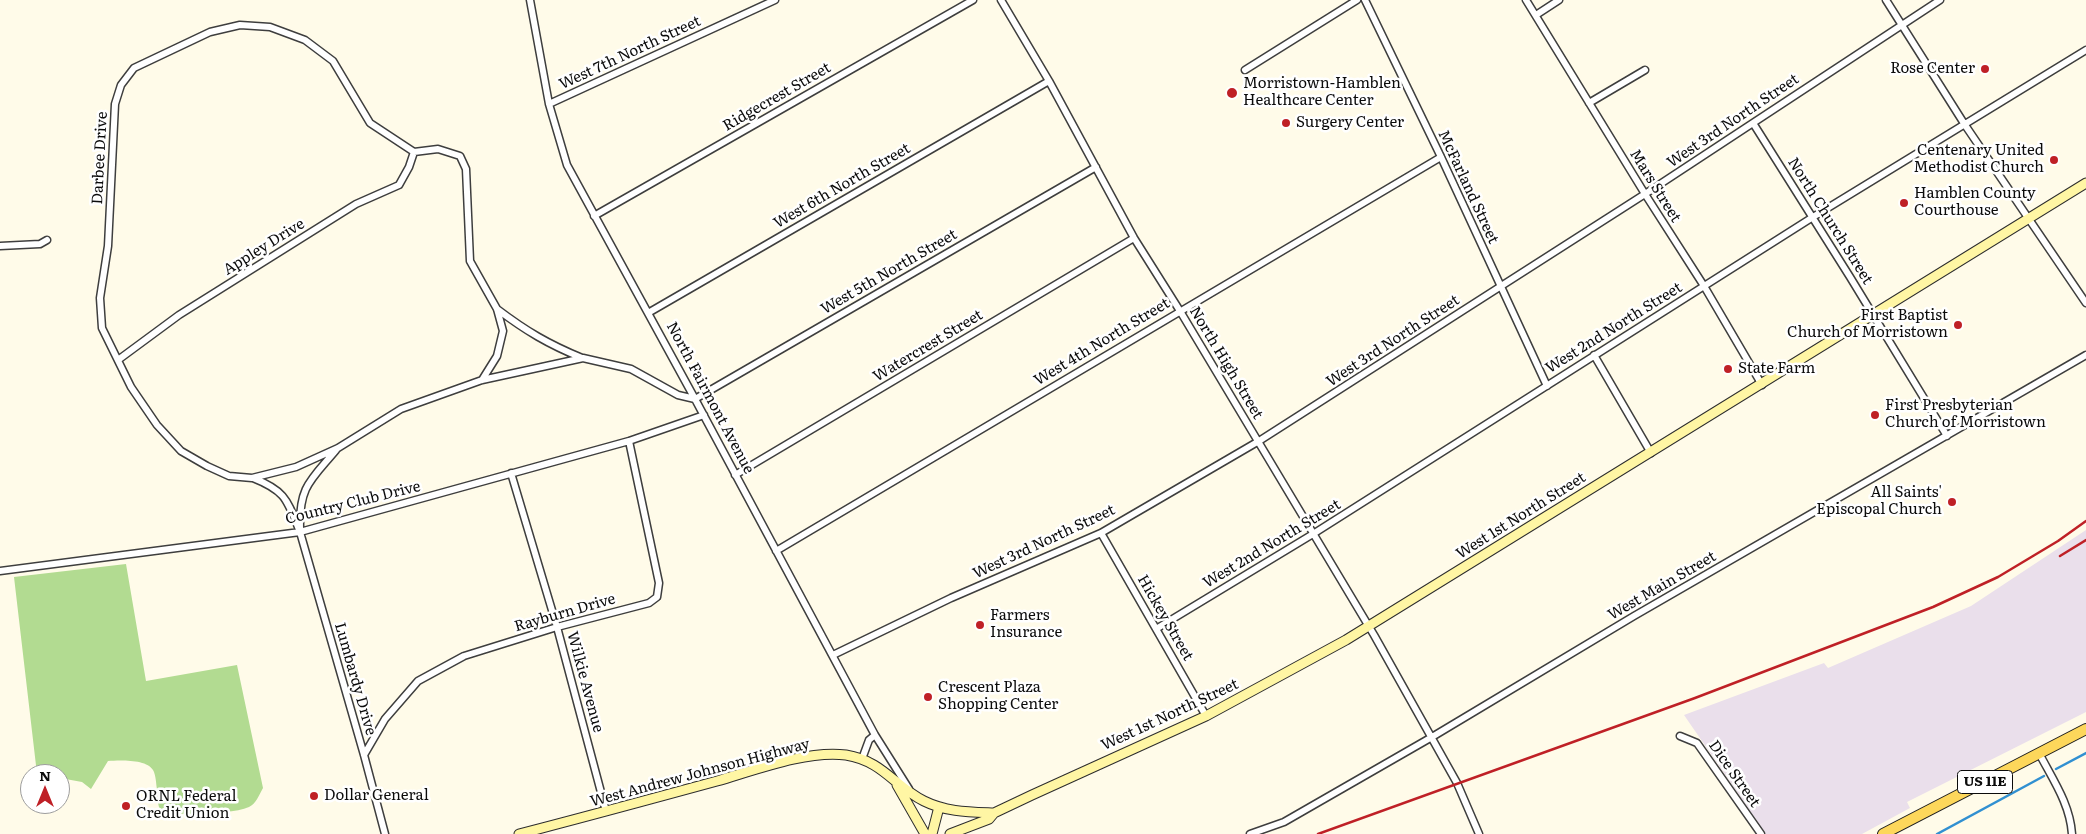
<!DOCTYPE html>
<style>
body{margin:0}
#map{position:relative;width:2086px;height:834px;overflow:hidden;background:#fffbe9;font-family:Literata,serif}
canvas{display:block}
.north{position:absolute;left:20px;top:764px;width:50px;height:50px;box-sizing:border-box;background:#fff;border:1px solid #9d9d9d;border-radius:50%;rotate:0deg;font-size:14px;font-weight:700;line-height:20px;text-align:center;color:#0b0b0b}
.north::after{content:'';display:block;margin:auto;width:18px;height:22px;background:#bf2026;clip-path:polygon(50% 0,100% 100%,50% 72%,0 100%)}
</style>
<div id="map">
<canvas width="2086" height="834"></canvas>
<div class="north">N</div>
</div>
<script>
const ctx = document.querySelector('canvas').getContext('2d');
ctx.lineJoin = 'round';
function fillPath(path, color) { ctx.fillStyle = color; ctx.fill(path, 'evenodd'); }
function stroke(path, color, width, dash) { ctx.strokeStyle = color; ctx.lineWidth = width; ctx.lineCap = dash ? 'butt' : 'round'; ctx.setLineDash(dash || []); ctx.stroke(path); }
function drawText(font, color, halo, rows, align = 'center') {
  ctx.font = font + ' Literata,serif'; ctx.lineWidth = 5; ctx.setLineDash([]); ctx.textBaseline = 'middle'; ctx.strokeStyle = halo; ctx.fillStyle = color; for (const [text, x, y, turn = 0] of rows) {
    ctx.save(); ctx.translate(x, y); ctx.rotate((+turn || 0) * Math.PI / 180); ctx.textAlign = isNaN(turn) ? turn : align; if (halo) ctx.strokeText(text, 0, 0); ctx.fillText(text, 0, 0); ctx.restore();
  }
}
const industrial = new Path2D(`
 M2086,530V712L1907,802L1910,808L1862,834H1766L1684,715L1824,663L1828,668L1971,606Z`);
const forest = new Path2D(`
 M126,564L146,681L237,665L263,788C259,795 256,804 249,807C230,815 181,815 161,812C157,804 158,798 157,789C156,784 156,775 153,770C147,759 119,760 108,761L91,789L82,782L60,778V774H37L14,577Z`);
const stream = new Path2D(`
 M2056,769L2086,753
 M1937,834L2044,776`);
const street = new Path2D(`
 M530,0L549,104L567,165L695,399L875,735L909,789
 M1001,0L1049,81L1134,238L1180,311L1374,635L1457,783L1479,834
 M1365,0L1441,157L1547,386
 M1526,0L1645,194L1704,286L1762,385
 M1886,0L1965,125L2086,303
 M1536,15L1559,0
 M1245,70L1357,0
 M1589,103L1645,70
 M549,104L775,0
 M1753,123L1850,277L1947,436
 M594,216L973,0
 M0,246L40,244L47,240
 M497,309C526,331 548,344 582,358
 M648,313L1049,81
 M1594,355L1651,453
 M118,360L179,315L356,204L399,185L409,167L414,152
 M482,380L497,356L503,331L497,309L470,261L466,169L460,156L438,149L414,152L370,123L333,61L305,40L270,27L240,25L210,32L134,68L121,85L115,104L108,246L100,298L102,328L131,387L157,425L181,451L207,466L229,476L252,478L296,467L338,448L401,409L482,380L583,358L631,369L678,395L695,399
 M695,399L1096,167
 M511,473L557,627L606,811
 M735,475L1134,238
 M253,478C286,491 287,500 300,532L364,755L385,834
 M300,528C299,486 311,480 336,450
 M1101,533L1206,716
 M776,551L1441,157
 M0,571L300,532L629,441L704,415
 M1156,629L1313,534L1813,217L2086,50
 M833,655L951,598L1101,533L1259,441L1645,194L1940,0
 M1680,736L1697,743L1761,834
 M2039,753C2053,780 2070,804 2072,834
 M364,755L385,719L418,681L464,656L557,627L649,603L657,597L659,583L629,441
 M862,759L869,740L875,735
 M1250,834L1284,822L1432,737L1634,616L2086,355`);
const secondary = new Path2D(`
 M897,785L925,834
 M519,834C585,817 651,799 717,781C755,770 806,750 846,755C883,761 894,786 924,801C946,812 969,812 994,813
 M932,834L939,807
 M950,834L989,819L994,813L1032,795L1206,716L1346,640L2086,183`);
const primary = new Path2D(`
 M1883,834L2086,729`);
const rail = new Path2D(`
 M2060,556L2086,540
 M1318,834L1695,698L1933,607L1998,577L2058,541L2086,521`);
const markers = [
 [1985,69,5,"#bf2026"],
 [1232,93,6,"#bf2026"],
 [1286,123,5,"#bf2026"],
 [2054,160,5,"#bf2026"],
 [1904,203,5,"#bf2026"],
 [1958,325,5,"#bf2026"],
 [1728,369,5,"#bf2026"],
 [1875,415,5,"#bf2026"],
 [1952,502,5,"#bf2026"],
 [980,625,5,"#bf2026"],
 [928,697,5,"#bf2026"],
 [314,796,5,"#bf2026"],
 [126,806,5,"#bf2026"]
];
const shields = [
 [1985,782,55]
];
const shieldNames = [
 ["US 11E",1985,782]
];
const streetNames = [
 ["West 7th North Street",630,53,-25],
 ["Ridgecrest Street",777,97,-30],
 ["West 3rd North Street",1733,121,-34],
 ["Darbee Drive",100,158,-87],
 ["West 6th North Street",842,186,-30],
 ["Mars Street",1655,186,58],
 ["McFarland Street",1468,187,65],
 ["North Church Street",1830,221,58],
 ["Appley Drive",264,247,-32],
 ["West 5th North Street",889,272,-30],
 ["West 2nd North Street",1614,328,-32],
 ["West 3rd North Street",1393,341,-33],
 ["West 4th North Street",1102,342,-31],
 ["Watercrest Street",928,346,-31],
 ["North High Street",1226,363,59],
 ["North Fairmont Avenue",710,398,62],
 ["Country Club Drive",353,503,-14],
 ["West 1st North Street",1521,516,-32],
 ["West 3rd North Street",1044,542,-25],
 ["West 2nd North Street",1272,544,-31],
 ["West Main Street",1662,586,-30],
 ["Rayburn Drive",565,613,-16],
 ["Hickey Street",1165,618,60],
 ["Lumbardy Drive",355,679,74],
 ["Wilkie Avenue",585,682,75],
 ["West 1st North Street",1170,715,-25],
 ["West Andrew Johnson Highway",700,773,-15],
 ["Dice Street",1734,774,55]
];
const poiNames = [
 ["Rose Center",1975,69,"right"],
 ["Morristown-Hamblen",1243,84],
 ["Healthcare Center",1243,101],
 ["Surgery Center",1296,123],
 ["Centenary United",2044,151,"right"],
 ["Methodist Church",2044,168,"right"],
 ["Hamblen County",1914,194],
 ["Courthouse",1914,211],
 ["First Baptist",1948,316,"right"],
 ["Church of Morristown",1948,333,"right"],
 ["State Farm",1738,369],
 ["First Presbyterian",1885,406],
 ["Church of Morristown",1885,423],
 ["All Saints'",1942,493,"right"],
 ["Episcopal Church",1942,510,"right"],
 ["Farmers",990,616],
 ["Insurance",990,633],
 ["Crescent Plaza",938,688],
 ["Shopping Center",938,705],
 ["Dollar General",324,796],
 ["ORNL Federal",136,797],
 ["Credit Union",136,814]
];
fillPath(industrial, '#eadfeb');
fillPath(forest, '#b2db91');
stroke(stream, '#3190d1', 2.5);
stroke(street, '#3e3e3e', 9);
stroke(secondary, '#2d2d2d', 11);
stroke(primary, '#1c1c1c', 12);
stroke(street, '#fff', 6);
stroke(secondary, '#fff6a4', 9);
stroke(primary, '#fdd75b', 10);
stroke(rail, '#bf2026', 2.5);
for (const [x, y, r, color] of markers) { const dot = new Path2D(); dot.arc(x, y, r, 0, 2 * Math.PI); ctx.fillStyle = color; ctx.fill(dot); stroke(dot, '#fff', 2); }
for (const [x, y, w] of shields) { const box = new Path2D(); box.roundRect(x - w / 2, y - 11.5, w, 23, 4); ctx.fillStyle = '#fff'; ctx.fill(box); stroke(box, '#0b0b0b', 1); }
drawText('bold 14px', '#0b0b0b', null, shieldNames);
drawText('15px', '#0b0b0b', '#fff', streetNames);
drawText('15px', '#0b0b0b', '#fff', poiNames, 'left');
</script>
